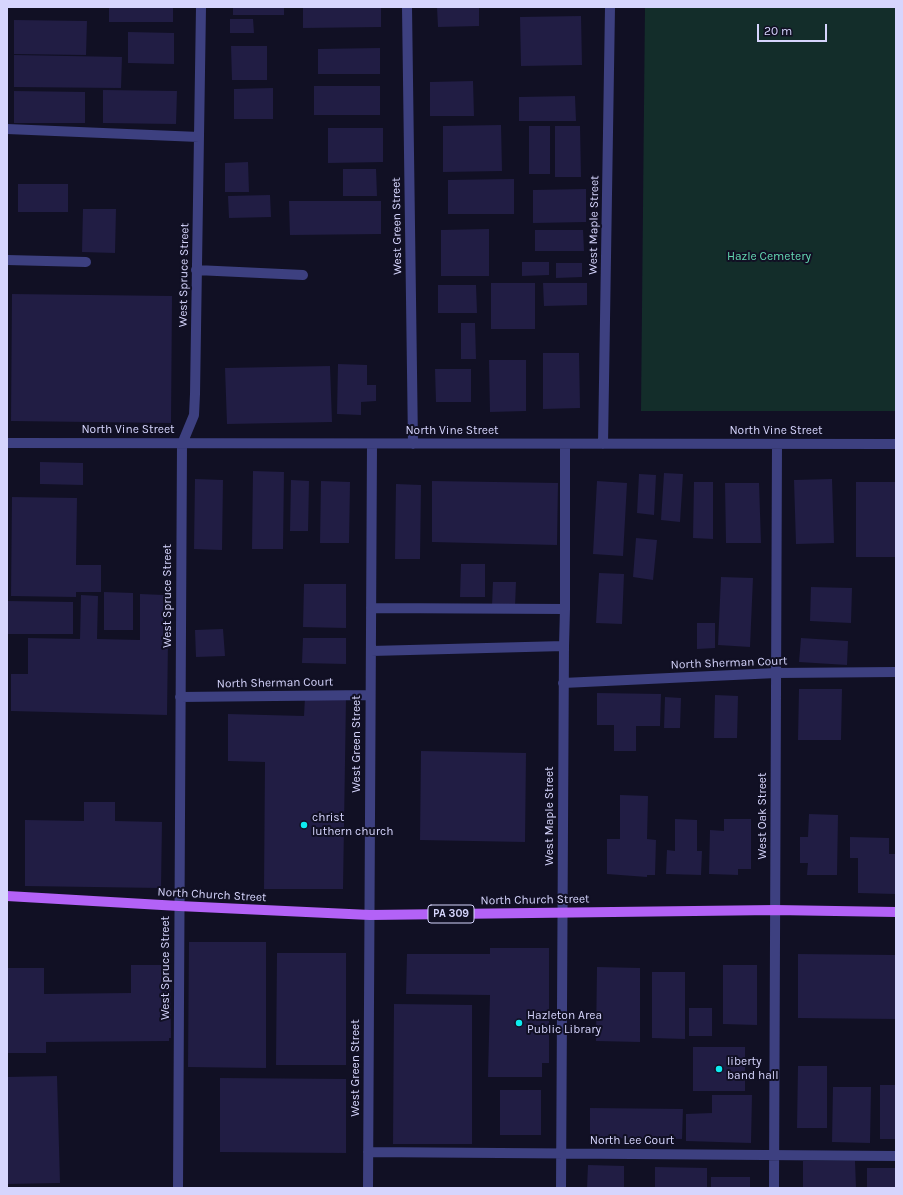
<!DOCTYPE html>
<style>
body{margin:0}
#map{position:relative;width:903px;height:1195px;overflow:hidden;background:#111024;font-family:Karla,sans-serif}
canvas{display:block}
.frame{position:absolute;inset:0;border:8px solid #d6d5fd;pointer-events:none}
.scale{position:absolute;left:757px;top:24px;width:70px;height:18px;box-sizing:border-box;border:2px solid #d6d5fd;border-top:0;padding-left:5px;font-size:12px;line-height:14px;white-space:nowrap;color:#d6d5fd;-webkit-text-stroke:3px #111024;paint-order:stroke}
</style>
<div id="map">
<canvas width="903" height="1195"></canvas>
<div class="frame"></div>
<div class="scale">20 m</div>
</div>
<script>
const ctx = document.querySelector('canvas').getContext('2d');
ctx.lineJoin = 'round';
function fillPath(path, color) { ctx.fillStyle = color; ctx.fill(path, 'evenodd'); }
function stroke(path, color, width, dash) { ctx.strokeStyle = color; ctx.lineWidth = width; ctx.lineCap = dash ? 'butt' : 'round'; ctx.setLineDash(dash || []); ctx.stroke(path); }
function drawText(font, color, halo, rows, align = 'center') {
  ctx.font = font + ' Karla,sans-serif'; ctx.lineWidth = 4; ctx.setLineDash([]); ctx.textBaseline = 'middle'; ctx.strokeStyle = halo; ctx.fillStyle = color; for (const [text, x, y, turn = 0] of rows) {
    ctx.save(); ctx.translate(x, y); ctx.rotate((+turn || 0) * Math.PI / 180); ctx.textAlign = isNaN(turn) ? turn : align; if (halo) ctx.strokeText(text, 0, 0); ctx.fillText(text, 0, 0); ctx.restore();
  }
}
const green = new Path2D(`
 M645,7H896V411H641Z`);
const building = new Path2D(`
 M109,7H173V22H109Z
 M233,7H284V15H233Z
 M303,7H381V27L303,28Z
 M437,7H479V26L438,27Z
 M581,16L582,65L521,66L520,17Z
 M230,19H253L254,33H230Z
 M14,20L87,21L86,55L14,54Z
 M128,32L174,33V64L128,63Z
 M231,46H267V80H232Z
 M380,48V74H318V49Z
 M14,55L122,57L121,88L14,87Z
 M473,81L474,116H430V82Z
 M314,86H380V115H314Z
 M273,88V119H234V89Z
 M103,90L177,91L176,124L103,123Z
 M14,91L85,92V123H14Z
 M575,96L576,121H519V97Z
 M501,125L502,171L443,172V126Z
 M529,126H550V174H529Z
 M555,126H580L581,177H555Z
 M328,128H383V162L328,163Z
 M248,162L249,192H225V163Z
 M343,169H376L377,196H343Z
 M514,179V214H448V180Z
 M18,184H68V212H18Z
 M586,189V222L533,223V190Z
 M270,195L271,217L229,218L228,196Z
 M289,201H381V234L290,235Z
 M83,209H116L115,253L82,252Z
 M489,229V276H441V230Z
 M535,230H583L584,251H535Z
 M522,262H549V275L522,276Z
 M556,263H582V277L556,278Z
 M491,283H535V329H491Z
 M543,283H587V305L544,306Z
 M438,285H476L477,313H438Z
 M12,294L172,296L171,423L11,421Z
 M461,323H475L476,359H461Z
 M543,353H579L580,408L543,409Z
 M489,360H526V411L490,412Z
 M338,364L367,365V385H376V401L361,402V415L337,414Z
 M330,366L332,422L227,424L225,368Z
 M435,369H471V402H436Z
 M40,462L83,463V485L40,484Z
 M253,471L284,472L283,549H252Z
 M664,473L683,474L680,522L661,520Z
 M639,474L656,475L654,515L637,513Z
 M195,479L223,480L222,550L194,549Z
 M832,479L834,543L796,544L794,480Z
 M291,480L309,481L308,531H290Z
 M321,481L350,482L349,543H320Z
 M432,481L558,483L557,545L432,542Z
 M597,481L627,483L623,556L593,554Z
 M694,482H713V539L693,538Z
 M856,482H896V557H856Z
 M725,483H759L761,543H726Z
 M396,484L421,485L420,559H395Z
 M12,497L77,498L76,565H101V592H76V597L11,596Z
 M636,538L657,540L653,580L633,577Z
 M461,564H485V597H460Z
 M599,573L624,574L622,624L596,623Z
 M721,577L753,578L750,647L718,645Z
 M493,582H516L515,607L492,606Z
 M304,584H346V628L303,627Z
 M811,587L852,588L851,623L810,621Z
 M104,592L133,593V630H104Z
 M140,594L164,595L163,640H168L167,715L11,711V674H28V638L80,639L81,595L98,596L97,639L140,640Z
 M8,601L73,602V634H7Z
 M697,623H715V648L697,649Z
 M223,629L225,656L196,657L195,630Z
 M303,638H346V664L302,663Z
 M801,638L848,641L847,665L799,662Z
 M799,689H842L841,740H798Z
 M597,693L661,694L660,726H636V751H614V725H597Z
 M715,695L738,696L737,738H714Z
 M305,697L346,698L343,889H264L265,762L228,761V714L304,716Z
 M665,697L681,698L680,728H664Z
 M421,751L526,753L525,842L420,840Z
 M620,795L648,796L647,839L656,840L655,875H647V877L607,874V839H620Z
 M84,802H115V821L162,822L161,888L25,886V820L84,821Z
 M809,814L838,815L837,875H807L808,863H800V837H808Z
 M675,819L697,820V851H702L701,875L666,874L667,850L675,851Z
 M724,819H751V869H738V875L709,874L710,830L724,831Z
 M850,837L889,838V854H895V894L858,893V858H850Z
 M189,942H266V1068L188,1067Z
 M490,948H549V1063H542V1077H488L490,995L406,994L407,954H490Z
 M277,953H346V1065H276Z
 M798,954L896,955V1019L798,1018Z
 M131,965H170L171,1038H169V1041L46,1042V1053H8L7,968H44V994L131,993Z
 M723,965H757V1025L723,1024Z
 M597,967L640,968V1042L596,1041Z
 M652,972H685V1039L652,1038Z
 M394,1004L472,1005V1144H393Z
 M689,1008H712V1036H689Z
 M693,1047H745V1091H693Z
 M798,1066H827V1128H797Z
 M57,1076L60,1183L7,1184V1077Z
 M220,1078L346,1079V1153L220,1152Z
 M880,1085H896V1139H880Z
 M833,1087H871L870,1143L832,1142Z
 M500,1090H541V1135H500Z
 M712,1095H752L751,1143L686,1141V1114L712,1113Z
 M590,1108L683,1109L682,1139L590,1138Z
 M803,1161H855L856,1188H803Z
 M588,1165L624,1166V1188H587Z
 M655,1167L707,1168V1188H655Z
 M867,1168H896V1188H867Z
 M711,1177H750V1188H711Z`);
const minor = new Path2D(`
 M407,7L413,444
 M7,129L199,137
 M7,260L86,262
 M196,270L303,275
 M7,443L896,444
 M603,444L610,7
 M371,608L565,609
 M371,651L564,646
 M563,683L776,673L896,672
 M180,697L370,695
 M368,1152L896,1156
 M178,1188L182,444L194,415L195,394L201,7
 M368,1188L372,444
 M561,1188L564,646L565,609V444
 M774,1188L777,444`);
const major = new Path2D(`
 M7,896L179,906L370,915L775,910L896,912`);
const markers = [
 [304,825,4,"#0decf0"],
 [519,1023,4,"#0decf0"],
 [719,1069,4,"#0decf0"]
];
const shields = [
 [451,914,46]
];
const shieldNames = [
 ["PA 309",451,914]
];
const streetNames = [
 ["West Maple Street",594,225,-89],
 ["West Green Street",397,226,-91],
 ["West Spruce Street",184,275,-89],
 ["North Vine Street",128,430],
 ["North Vine Street",452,431],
 ["North Vine Street",776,431],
 ["West Spruce Street",168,596,-90],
 ["North Sherman Court",729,663,-2],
 ["North Sherman Court",275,683,-1],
 ["West Green Street",357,744,-90],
 ["West Maple Street",550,816,-90],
 ["West Oak Street",763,816,-90],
 ["North Church Street",212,895,3],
 ["North Church Street",535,900,-1],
 ["West Spruce Street",166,968,-90],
 ["West Green Street",356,1068,-90],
 ["North Lee Court",632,1141]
];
const parkNames = [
 ["Hazle Cemetery",769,257]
];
const poiNames = [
 ["christ",312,818],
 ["luthern church",312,832],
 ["Hazleton Area",527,1016],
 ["Public Library",527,1030],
 ["liberty",727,1062],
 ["band hall",727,1076]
];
fillPath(green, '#132d2a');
fillPath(building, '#211d44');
stroke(minor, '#3d4080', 10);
stroke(major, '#b362f7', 10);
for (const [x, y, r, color] of markers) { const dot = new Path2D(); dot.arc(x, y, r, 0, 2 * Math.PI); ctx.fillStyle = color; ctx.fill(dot); stroke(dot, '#111024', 1.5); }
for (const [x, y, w] of shields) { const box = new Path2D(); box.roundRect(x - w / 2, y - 9, w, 18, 3); ctx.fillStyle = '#111024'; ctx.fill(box); stroke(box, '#d6d5fd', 1); }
drawText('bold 11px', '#d6d5fd', null, shieldNames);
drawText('12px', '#d6d5fd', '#111024', streetNames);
drawText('12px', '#64d9b2', '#111024', parkNames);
drawText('12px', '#d6d5fd', '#111024', poiNames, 'left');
</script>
